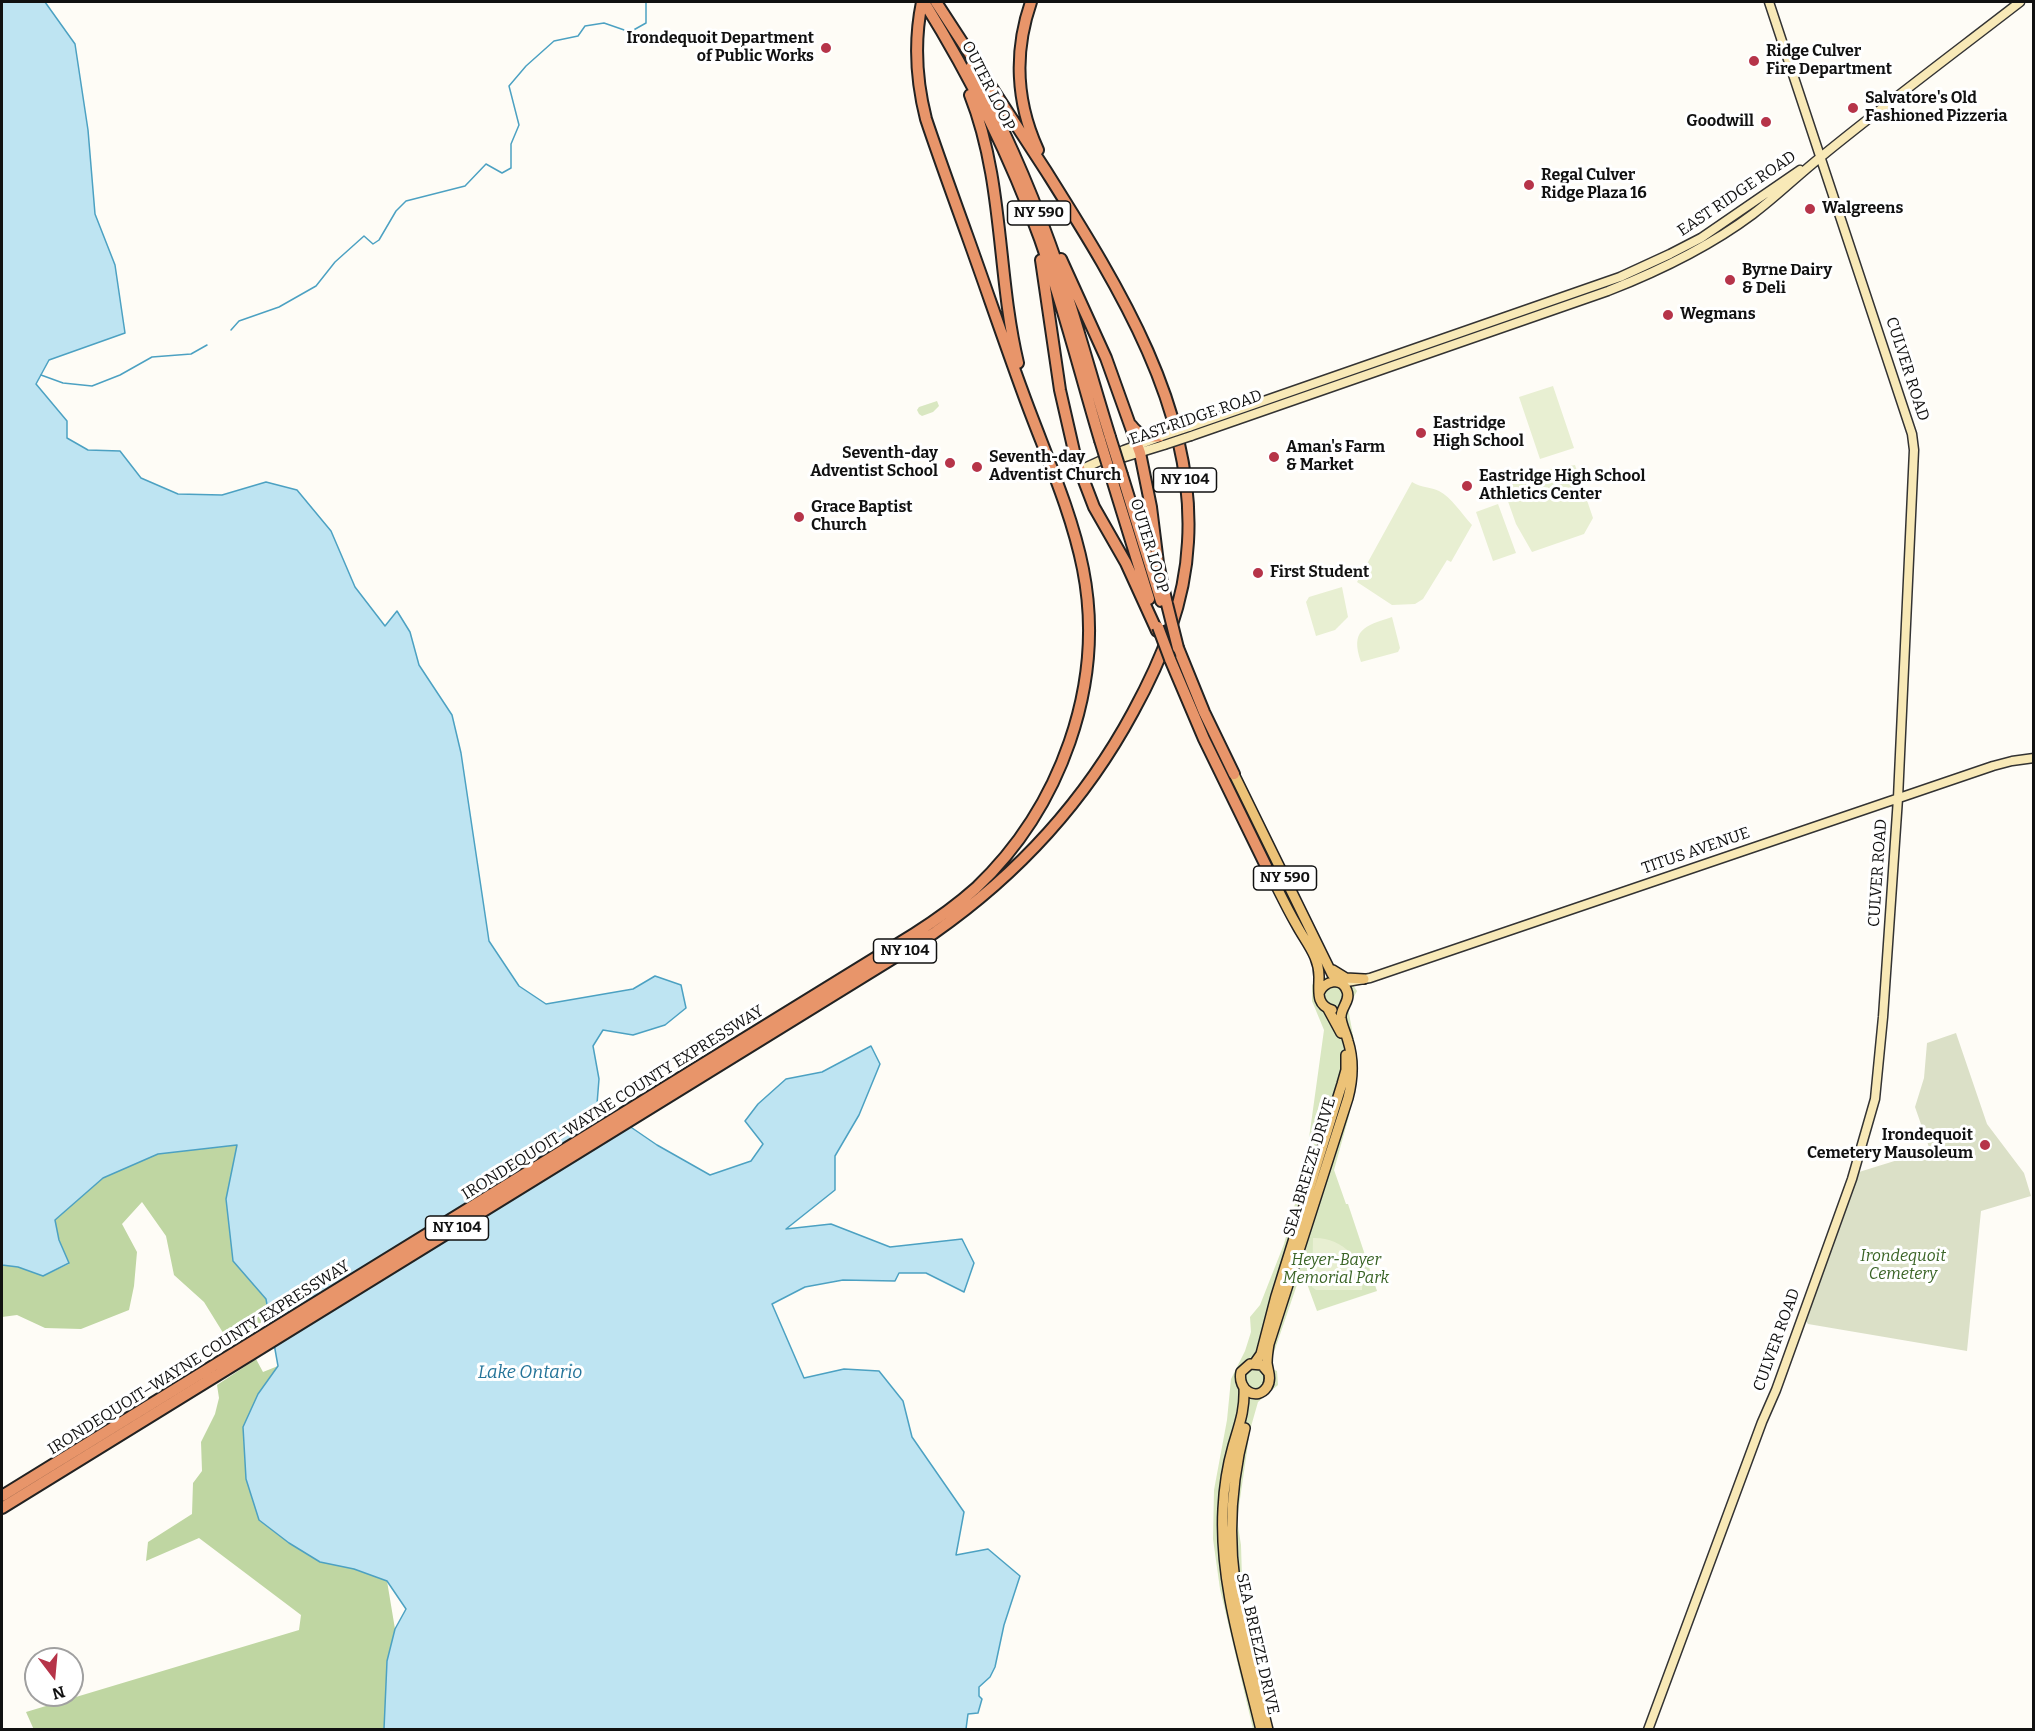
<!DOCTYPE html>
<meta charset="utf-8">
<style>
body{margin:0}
#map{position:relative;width:2035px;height:1731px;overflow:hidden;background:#fefcf6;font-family:Bitter,serif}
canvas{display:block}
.frame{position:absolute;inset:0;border:3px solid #111;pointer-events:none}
.north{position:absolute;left:24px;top:1647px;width:60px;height:60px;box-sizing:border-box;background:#fff;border:2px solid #a0a0a0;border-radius:50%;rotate:164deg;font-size:16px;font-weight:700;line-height:24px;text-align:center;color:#111}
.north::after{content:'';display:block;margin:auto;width:21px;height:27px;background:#b63449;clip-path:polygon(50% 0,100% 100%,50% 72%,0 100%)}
</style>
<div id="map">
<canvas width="2035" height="1731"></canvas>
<div class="frame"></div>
<div class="north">N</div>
</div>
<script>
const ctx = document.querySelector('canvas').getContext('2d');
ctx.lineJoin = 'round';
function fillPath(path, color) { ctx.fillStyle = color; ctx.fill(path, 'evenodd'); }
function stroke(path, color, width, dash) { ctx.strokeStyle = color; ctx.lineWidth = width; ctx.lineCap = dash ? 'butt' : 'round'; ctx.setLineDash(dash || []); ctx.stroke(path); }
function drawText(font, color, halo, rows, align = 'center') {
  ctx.font = font + ' Bitter,serif'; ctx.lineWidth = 6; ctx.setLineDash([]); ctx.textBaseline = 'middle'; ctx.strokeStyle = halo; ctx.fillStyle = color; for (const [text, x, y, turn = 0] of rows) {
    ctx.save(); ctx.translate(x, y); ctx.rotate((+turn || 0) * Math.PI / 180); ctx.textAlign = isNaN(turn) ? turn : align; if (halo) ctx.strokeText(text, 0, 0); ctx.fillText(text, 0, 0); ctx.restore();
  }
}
const green = new Path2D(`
 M937,401L939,406L933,412L922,416L919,414L917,410L919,407Z
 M1329,976L1348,977L1357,991L1348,1008L1358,1063L1349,1116L1334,1170L1346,1204H1348L1377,1291L1317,1311L1302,1270L1271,1361L1272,1369L1277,1371L1278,1385L1258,1402L1250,1430L1237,1520L1241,1545L1242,1579L1240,1589L1273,1729H1253L1220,1589L1213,1539L1214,1490L1227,1420L1231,1379L1245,1351L1251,1332L1250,1317L1260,1305L1284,1244L1305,1167L1324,1030L1312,1001V985L1315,981Z`);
const forest = new Path2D(`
 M238,1145L226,1199L233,1261L266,1299L269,1317L230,1344L204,1302L174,1275L166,1236L142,1202L122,1224L137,1252L134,1286L129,1310L81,1329L45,1328L17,1315L2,1317V1265L18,1267L43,1276L69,1264L59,1240L55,1220L103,1178L158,1154Z
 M256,1359L263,1372L278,1366L258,1394L259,1520L289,1543L320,1562L354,1569L387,1581L395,1629L387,1661L384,1729L34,1730L26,1712L299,1630L301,1615L199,1538L146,1561L148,1542L192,1514L193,1483L202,1471L201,1442L215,1414L219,1398L217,1385Z`);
const cemetery = new Path2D(`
 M1956,1033L1987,1124L2024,1173L2031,1196L1981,1211L1967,1351L1808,1324L1805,1320L1859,1172L1930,1150L1915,1107L1924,1078L1927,1043Z`);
const pitch = new Path2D(`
 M1553,386L1574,448L1540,459L1519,397Z
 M1575,465L1593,518L1584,534L1532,552L1516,524L1504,490L1509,482L1541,471Z
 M1412,482C1422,488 1431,487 1439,491C1451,497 1462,514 1472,525L1451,562L1447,560L1423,599L1415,604L1392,605L1357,582Z
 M1498,504L1516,553L1493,561L1476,512Z
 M1342,587L1348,617L1335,630L1316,636L1306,602L1309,597Z
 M1392,617L1400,648L1398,652L1361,662C1350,630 1364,626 1392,617Z
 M1313,1238C1342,1237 1366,1260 1362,1290H1316L1312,1287Z`);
const water = new Path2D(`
 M2,2H45L75,44L88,130L95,214L115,265L125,333L49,360L36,384L67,421V438L88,450L120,451L141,478L178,494L222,495L266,482L297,490L331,531L355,587L385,626L397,611L410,632L419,665L452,715L461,753L489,941L519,986L546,1004L633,989L655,976L681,985L686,1008L665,1025L633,1035L603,1030L593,1046L599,1079L597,1104L657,1145L710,1175L751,1161L763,1144L745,1121L758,1104L786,1079L822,1072L871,1046L880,1064L859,1115L835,1156V1190L786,1229L831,1224L890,1247L962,1239L974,1263L964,1292L926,1273H899L895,1281L843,1280L805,1287L772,1304L804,1378L844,1369L879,1371L903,1401L912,1437L964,1512L956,1555L988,1549L1020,1576L1004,1625L995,1667L990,1677L979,1687V1696L982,1699L978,1713L968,1714L966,1729H384L387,1661L395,1629L406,1609L387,1581L354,1569L320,1562L289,1543L259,1520L246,1479L243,1427L258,1394L278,1366L266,1299L233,1261L226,1199L237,1145L158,1154L103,1178L55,1220L59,1240L69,1263L43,1276L18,1267L2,1265Z`);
const stream = new Path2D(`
 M231,330L239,321L279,307L316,286L335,262L364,236L373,244L379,240L396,211L406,201L465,186L486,164L502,173L511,168V144L519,125L509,86L526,66L554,41L578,36L585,26L604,23L630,32L646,23V2
 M41,375L63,383L92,386L120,375L152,357L191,354L207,345`);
const secondary = new Path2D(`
 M1189,427L1620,277L1670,254L1701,238L1800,170
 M1191,436L1608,291C1659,271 1709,247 1753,214C1777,196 1798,175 1822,156C1887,103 1954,53 2020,2
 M1112,461L1164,445
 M1080,470L1124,450L1157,438
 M1341,983L1370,978L1993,766L2012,761L2034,758
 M1648,1730L1762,1422L1776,1390L1852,1179L1875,1099L1883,1017L1898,798L1914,450L1912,434L1769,2`);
const primary = new Path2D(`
 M1234,774L1332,974L1338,982
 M1266,866C1276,885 1285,905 1296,924C1306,943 1320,957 1319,979C1319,992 1316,1005 1332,1010
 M1333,970L1346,978L1364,979
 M1328,1009L1341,1033
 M1254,1364L1261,1354L1276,1296L1342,1084L1346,1070V1055
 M1268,1372L1262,1365L1250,1364L1241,1372C1237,1390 1257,1402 1267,1387C1272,1379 1268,1371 1267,1363C1267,1357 1268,1350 1269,1344L1348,1098C1353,1079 1354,1060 1348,1041C1346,1033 1342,1026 1341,1018C1340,1008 1351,1001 1347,991C1342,976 1324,981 1319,993
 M1244,1388C1245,1411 1239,1425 1233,1446C1227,1467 1224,1488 1223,1509C1219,1584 1244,1658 1261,1730
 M1245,1428C1232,1478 1228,1530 1235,1582C1242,1632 1256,1681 1268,1730`);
const motorway = new Path2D(`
 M924,2C970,76 1010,156 1040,239C1063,305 1080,373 1100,440
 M1031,2C1014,51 1016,102 1038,150
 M971,67C1002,124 1028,183 1050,244C1073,307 1090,373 1110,437
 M970,95C1004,181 997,275 1018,363
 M1061,259L1106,358L1140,453L1151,507L1158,563L1167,604
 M1041,260L1060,390L1076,460L1094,507L1126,563L1157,631
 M1131,425C1139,436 1149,438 1162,436
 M1122,475L1161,601
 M1112,479L1149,599
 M1178,648L1204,712L1234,774
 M1170,659L1204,739L1266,866
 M2,1496L914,934C936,920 957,905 976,888C1060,808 1106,685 1083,569C1071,509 1044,451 1023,393C1004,341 986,288 967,235C953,196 939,158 926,119C916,80 914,41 922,2
 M2,1508L934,933C1017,875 1085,801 1133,712C1162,659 1185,603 1188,542C1196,407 1115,281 1046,171C1009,115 973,58 936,2`);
const secondaryBridge = new Path2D(`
 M1162,436L1189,427
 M1164,445L1191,436`);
const motorwayBridge = new Path2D(`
 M1110,437L1122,475
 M1100,440L1112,479
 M1167,604L1178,648
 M1158,627L1170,659`);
const markers = [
 [826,48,6,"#b63449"],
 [1754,61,6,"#b63449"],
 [1853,108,6,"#b63449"],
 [1766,122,6,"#b63449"],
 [1529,185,6,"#b63449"],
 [1810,209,6,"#b63449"],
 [1730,280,6,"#b63449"],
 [1668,315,6,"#b63449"],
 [1421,433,6,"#b63449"],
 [1274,457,6,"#b63449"],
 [950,463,6,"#b63449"],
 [977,467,6,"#b63449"],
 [1467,486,6,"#b63449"],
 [799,517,6,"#b63449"],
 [1258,573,6,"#b63449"],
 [1985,1145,6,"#b63449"]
];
const shields = [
 [1039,213,63],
 [1185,480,63],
 [1285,878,63],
 [905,951,63],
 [457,1228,63]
];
const shieldNames = [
 ["NY 590",1039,213],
 ["NY 104",1185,480],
 ["NY 590",1285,878],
 ["NY 104",905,951],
 ["NY 104",457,1228]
];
const poiNames = [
 ["Irondequoit Department",814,39,"right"],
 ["of Public Works",814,57,"right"],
 ["Ridge Culver",1766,52],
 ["Fire Department",1766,70],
 ["Salvatore's Old",1865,99],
 ["Fashioned Pizzeria",1865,117],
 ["Goodwill",1754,122,"right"],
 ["Regal Culver",1541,176],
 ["Ridge Plaza 16",1541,194],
 ["Walgreens",1822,209],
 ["Byrne Dairy",1742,271],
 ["& Deli",1742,289],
 ["Wegmans",1680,315],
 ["Eastridge",1433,424],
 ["High School",1433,442],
 ["Aman's Farm",1286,448],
 ["& Market",1286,466],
 ["Seventh-day",938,454,"right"],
 ["Adventist School",938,472,"right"],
 ["Seventh-day",989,458],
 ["Adventist Church",989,476],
 ["Eastridge High School",1479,477],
 ["Athletics Center",1479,495],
 ["Grace Baptist",811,508],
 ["Church",811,526],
 ["First Student",1270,573],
 ["Irondequoit",1973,1136,"right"],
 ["Cemetery Mausoleum",1973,1154,"right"]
];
const streetNames = [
 ["OUTER LOOP",988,86,63],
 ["EAST RIDGE ROAD",1737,194,-34],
 ["CULVER ROAD",1907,369,72],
 ["EAST RIDGE ROAD",1196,418,-19],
 ["OUTER LOOP",1149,546,73],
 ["TITUS AVENUE",1696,851,-19],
 ["CULVER ROAD",1878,873,-86],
 ["IRONDEQUOIT–WAYNE COUNTY EXPRESSWAY",613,1103,-32],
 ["SEA BREEZE DRIVE",1310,1167,-73],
 ["CULVER ROAD",1777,1340,-70],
 ["IRONDEQUOIT–WAYNE COUNTY EXPRESSWAY",199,1358,-32],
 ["SEA BREEZE DRIVE",1257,1644,77]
];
const parkNames = [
 ["Irondequoit",1903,1257],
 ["Cemetery",1903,1275],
 ["Heyer-Bayer",1336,1261],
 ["Memorial Park",1336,1279]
];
const waterNames = [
 ["Lake Ontario",530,1373]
];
fillPath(green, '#d9e7c1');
fillPath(forest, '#bfd6a2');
fillPath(cemetery, '#dbe0c7');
fillPath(pitch, '#e8efd2');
fillPath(water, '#bee4f2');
stroke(water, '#4ca1c2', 1.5);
stroke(stream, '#4ca1c2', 1.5);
stroke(secondary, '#333', 11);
stroke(primary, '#222', 12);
stroke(motorway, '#222', 14);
stroke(secondary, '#f8e9b7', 8);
stroke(primary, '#ecc277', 9);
stroke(motorway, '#e8956a', 10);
stroke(secondaryBridge, '#333', 11, []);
stroke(motorwayBridge, '#222', 14, []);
stroke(secondaryBridge, '#f8e9b7', 8);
stroke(motorwayBridge, '#e8956a', 10);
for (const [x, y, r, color] of markers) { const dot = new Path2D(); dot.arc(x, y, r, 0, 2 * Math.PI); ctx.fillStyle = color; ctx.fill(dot); stroke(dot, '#fff', 2); }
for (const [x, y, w] of shields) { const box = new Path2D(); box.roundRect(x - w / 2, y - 12, w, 24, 4.5); ctx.fillStyle = '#fff'; ctx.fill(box); stroke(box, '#111', 1.5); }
drawText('bold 15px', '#111', null, shieldNames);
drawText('bold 16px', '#111', '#fff', poiNames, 'left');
drawText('16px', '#111', '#fff', streetNames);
drawText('italic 16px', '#3a6426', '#fff', parkNames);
drawText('italic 18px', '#247499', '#fff', waterNames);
</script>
